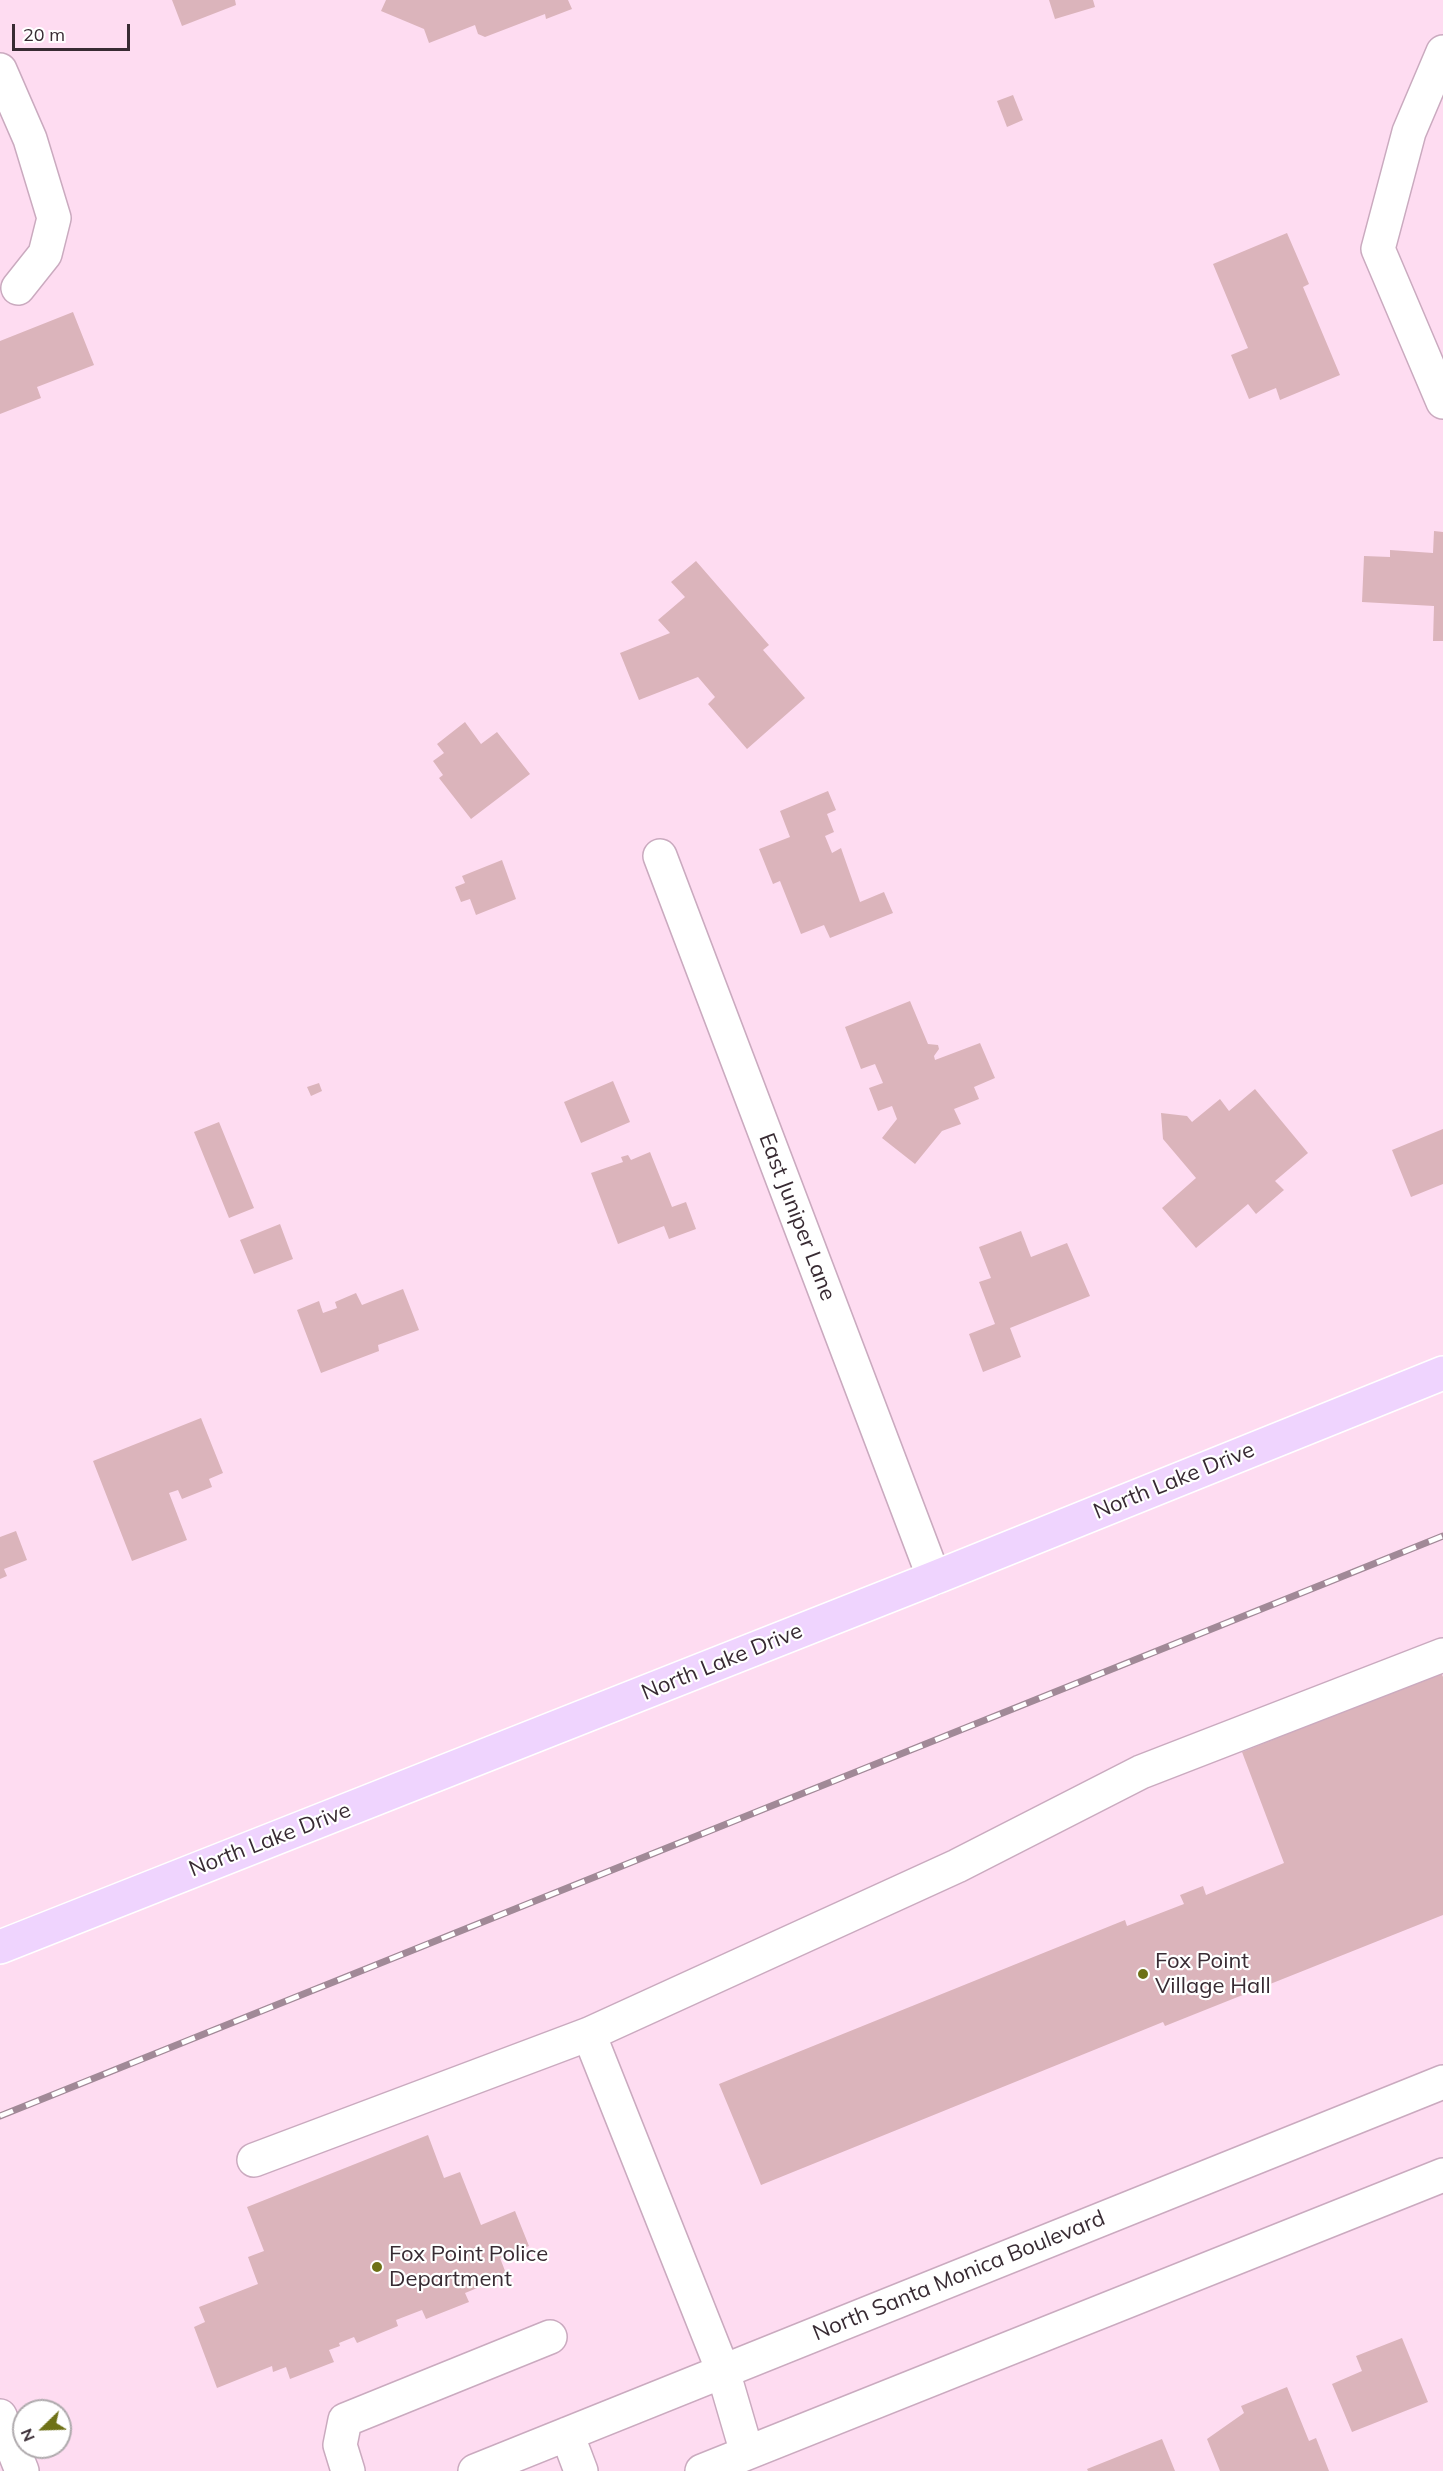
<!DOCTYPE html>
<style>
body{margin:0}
#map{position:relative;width:1443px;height:2471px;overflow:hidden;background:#fedcf1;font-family:Mulish,sans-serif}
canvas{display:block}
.north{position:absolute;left:12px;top:2399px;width:60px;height:60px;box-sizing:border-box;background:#fff;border:2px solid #afaaad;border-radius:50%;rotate:247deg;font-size:16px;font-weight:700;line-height:24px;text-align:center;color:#382b33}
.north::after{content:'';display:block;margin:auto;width:21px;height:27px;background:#6e7117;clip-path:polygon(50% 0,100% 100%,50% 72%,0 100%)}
.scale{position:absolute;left:12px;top:24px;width:118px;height:27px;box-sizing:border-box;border:3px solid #382b33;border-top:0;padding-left:8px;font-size:18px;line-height:21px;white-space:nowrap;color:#382b33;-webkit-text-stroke:4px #fff;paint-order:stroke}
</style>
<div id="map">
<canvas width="1443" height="2471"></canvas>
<div class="north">N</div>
<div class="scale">20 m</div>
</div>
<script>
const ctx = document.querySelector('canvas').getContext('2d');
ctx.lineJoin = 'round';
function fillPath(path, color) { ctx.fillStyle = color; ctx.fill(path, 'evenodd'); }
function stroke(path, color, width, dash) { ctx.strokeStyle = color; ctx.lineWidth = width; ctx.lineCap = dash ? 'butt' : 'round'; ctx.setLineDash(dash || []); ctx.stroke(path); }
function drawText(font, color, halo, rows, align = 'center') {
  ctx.font = font + ' Mulish,sans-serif'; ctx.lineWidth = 4.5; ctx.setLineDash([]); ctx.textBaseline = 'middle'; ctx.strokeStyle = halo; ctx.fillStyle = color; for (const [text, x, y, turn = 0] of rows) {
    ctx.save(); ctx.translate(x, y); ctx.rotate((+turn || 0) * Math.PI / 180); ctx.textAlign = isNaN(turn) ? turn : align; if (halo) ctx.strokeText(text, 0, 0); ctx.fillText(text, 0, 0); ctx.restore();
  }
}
const building = new Path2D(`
 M172,0H235L236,5L182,26Z
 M386,0H568L572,9L546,19L545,14L485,37L478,34L475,25L429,43L424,29L381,11Z
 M1049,0H1093L1095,7L1055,19Z
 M1013,95L1023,120L1007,127L997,101Z
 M1287,233L1309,284L1303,287L1340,375L1280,400L1276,388L1249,399L1231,355L1248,348L1213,264Z
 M73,312L94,365L37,387L41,398L0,414V341Z
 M1434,531L1443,532V641H1433L1434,606L1362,602L1364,556L1390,557V550L1433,553Z
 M696,561L769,645L763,650L805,698L747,749L708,704L715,697L698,677L639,700L620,653L670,633L658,620L685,597L671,582Z
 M465,722L481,744L497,732L530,774L471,819L439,778L443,775L433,761L444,753L437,744Z
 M828,791L836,810L827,814L834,832L825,836L832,853L841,848L860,902L884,892L893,913L830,938L824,925L801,934L780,881L773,884L759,849L790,837L780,811Z
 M502,860L516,899L476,915L470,899L461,902L455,887L465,883L462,876Z
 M910,1001L928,1044L938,1045L939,1049L934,1056L935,1060L980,1043L995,1078L974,1087L979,1099L954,1109L961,1124L942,1131L915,1164L882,1138L897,1119L892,1106L878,1111L869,1088L883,1083L875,1064L861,1069L845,1027Z
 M613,1081L630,1122L581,1143L564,1102Z
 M319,1083L322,1091L311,1096L307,1087Z
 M1255,1089L1308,1153L1275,1181L1284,1190L1256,1214L1248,1204L1196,1248L1162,1208L1196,1178L1163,1139L1161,1113L1187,1116L1192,1122L1220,1099L1229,1111Z
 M219,1122L254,1208L229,1218L194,1132Z
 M1443,1129V1184L1411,1197L1392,1150Z
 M650,1152L672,1207L686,1202L696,1229L669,1239L664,1226L618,1244L591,1173L623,1162L621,1157L628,1155L631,1160Z
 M280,1224L293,1259L254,1274L240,1240Z
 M1021,1231L1031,1257L1067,1243L1090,1296L1010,1328L1021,1357L983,1372L969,1334L995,1324L979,1282L991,1278L979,1247Z
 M403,1289L419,1330L378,1345L379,1351L321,1373L297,1310L319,1301L323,1313L337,1308L335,1302L356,1293L362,1305Z
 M201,1418L223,1473L209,1479L212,1487L182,1499L178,1490L169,1493L187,1540L132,1561L93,1461Z
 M16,1531L27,1560L4,1569L7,1576L0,1579V1537Z
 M1441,1672L1443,1677V1915L1165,2026L1163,2022L761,2185L719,2084L1125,1920L1127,1926L1184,1904L1180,1895L1203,1886L1206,1895L1284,1863L1242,1752Z
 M428,2135L444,2178L460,2172L481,2225L515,2211L529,2246L500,2258L507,2276L465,2293L469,2302L426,2319L422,2310L396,2320L398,2326L357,2343L354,2337L339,2343L340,2346L329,2350L334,2362L290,2379L286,2367L273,2372L272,2366L217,2388L194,2327L205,2322L199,2307L258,2284L248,2257L264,2251L247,2207Z
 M1402,2338L1428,2402L1352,2432L1332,2384L1362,2371L1356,2356Z
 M1287,2387L1309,2441L1316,2438L1329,2471H1220L1207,2439L1244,2413L1241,2406Z
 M1162,2439L1175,2471H1088L1087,2469Z`);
const minor = new Path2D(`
 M1443,52L1409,132L1378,249L1443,402
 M0,70L30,139L54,218L45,254L18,288
 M660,856L934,1578
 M589,2034L723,2371L747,2453
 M254,2160L589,2034L957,1866L1141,1772L1443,1655
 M0,2416L22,2471
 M567,2434L581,2471
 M348,2471L340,2445L345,2420L550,2337
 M475,2471L1443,2082
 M702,2471L1443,2175`);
const major = new Path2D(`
 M0,1947L934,1578L1443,1373`);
const rail = new Path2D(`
 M0,2116L1443,1536`);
const markers = [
 [1143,1974,6,"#6e7117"],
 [377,2267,6,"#6e7117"]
];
const streetNames = [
 ["East Juniper Lane",797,1217,69],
 ["North Lake Drive",1174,1481,-22],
 ["North Lake Drive",722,1662,-22],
 ["North Lake Drive",270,1840,-21],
 ["North Santa Monica Boulevard",959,2276,-22]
];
const poiNames = [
 ["Fox Point",1155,1961],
 ["Village Hall",1155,1986],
 ["Fox Point Police",389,2254],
 ["Department",389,2279]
];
fillPath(building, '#dbb4bb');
stroke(minor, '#caaabf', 36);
stroke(major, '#fff', 36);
stroke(minor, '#fff', 33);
stroke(major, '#efd4fe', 33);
stroke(rail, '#a18997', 7);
stroke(rail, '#fff', 4.5, [14]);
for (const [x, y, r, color] of markers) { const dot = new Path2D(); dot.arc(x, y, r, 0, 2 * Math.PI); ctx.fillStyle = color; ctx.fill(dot); stroke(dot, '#fff', 2); }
drawText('22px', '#382b33', '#fff', streetNames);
drawText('22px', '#382b33', '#fff', poiNames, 'left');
</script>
